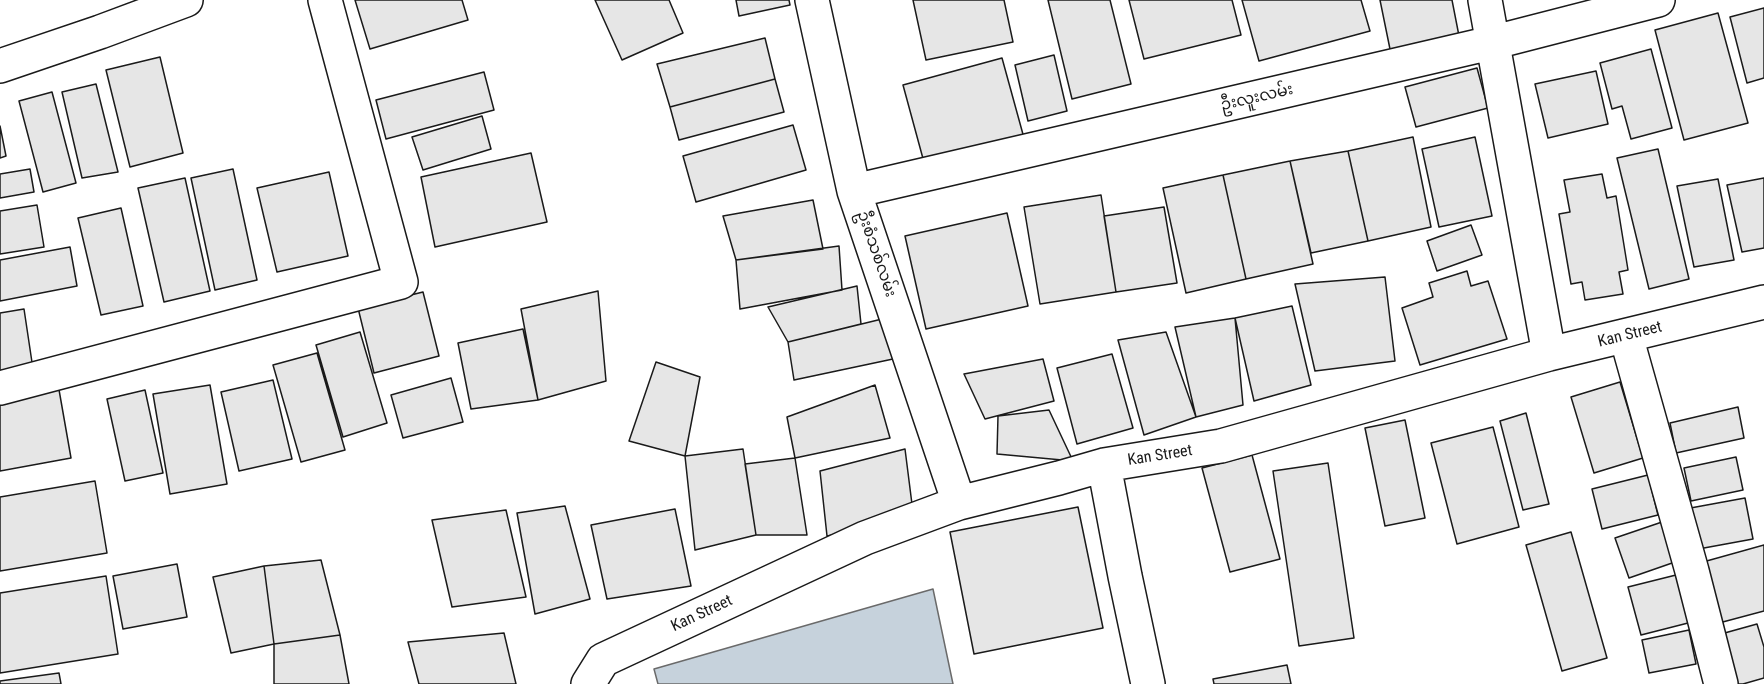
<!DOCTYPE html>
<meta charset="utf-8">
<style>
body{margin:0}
canvas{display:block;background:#fff}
</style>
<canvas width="1764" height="684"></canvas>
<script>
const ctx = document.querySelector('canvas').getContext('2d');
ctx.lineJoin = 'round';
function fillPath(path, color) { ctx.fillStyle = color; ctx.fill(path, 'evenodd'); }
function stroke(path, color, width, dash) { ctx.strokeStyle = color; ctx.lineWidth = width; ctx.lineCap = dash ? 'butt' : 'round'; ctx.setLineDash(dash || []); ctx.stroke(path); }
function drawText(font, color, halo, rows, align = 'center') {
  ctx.font = font + ' "Roboto Condensed","Noto Sans Myanmar",sans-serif'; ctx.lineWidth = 4.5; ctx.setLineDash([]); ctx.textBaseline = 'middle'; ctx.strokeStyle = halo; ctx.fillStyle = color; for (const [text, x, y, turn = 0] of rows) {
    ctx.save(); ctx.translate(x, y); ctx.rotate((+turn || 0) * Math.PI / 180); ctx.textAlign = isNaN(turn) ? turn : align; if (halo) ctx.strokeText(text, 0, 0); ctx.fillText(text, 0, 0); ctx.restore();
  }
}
const water = new Path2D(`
 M933,589L953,684H658L654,669Z`);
const building = new Path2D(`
 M355,0H462L468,20L370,49Z
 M595,0H669L683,33L622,60Z
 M736,0H789L790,5L739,16Z
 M913,0H1004L1013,42L926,60Z
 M1048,0H1110L1131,84L1072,99Z
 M1129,0H1232L1241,35L1144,59Z
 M1242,0H1361L1370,31L1259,61Z
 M1380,0H1452L1460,41L1391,54Z
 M1764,8V78L1747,83L1730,17Z
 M1718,13L1748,123L1684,140L1655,30Z
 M765,38L775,79L670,107L657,64Z
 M1651,49L1672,128L1631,139L1622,106L1612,109L1600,63Z
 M1054,55L1067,111L1028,121L1015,65Z
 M160,57L183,153L130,167L106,70Z
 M1002,58L1024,138L925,166L903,85Z
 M1477,68L1488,108L1416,127L1405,87Z
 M1596,71L1608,124L1548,138L1535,84Z
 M484,72L494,110L386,139L376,100Z
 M775,79L784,112L679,140L670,107Z
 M96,84L118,172L82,178L62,92Z
 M52,92L76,183L43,192L19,101Z
 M482,116L491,149L423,170L412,137Z
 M793,125L806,170L696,202L683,156Z
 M0,126L6,156L0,158Z
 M1413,137L1431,227L1368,241L1348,151Z
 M1475,137L1492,216L1439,227L1422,149Z
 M1658,149L1689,279L1649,289L1617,158Z
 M1348,151L1368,241L1311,253L1290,161Z
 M531,153L547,222L435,247L421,177Z
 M1290,161L1313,264L1246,279L1223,175Z
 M30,169L34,192L0,198V174Z
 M233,169L257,280L215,290L191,178Z
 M329,172L348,256L277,272L257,188Z
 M1602,174L1607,198L1616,196L1628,270L1619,272L1623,294L1585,300L1582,282L1571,284L1559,214L1570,212L1564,180Z
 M1223,175L1246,279L1186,293L1163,188Z
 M185,178L210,291L164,302L138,188Z
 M1764,178V248L1742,252L1727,185Z
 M1718,179L1734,260L1694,267L1677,186Z
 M1101,195L1116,292L1040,304L1024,207Z
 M813,200L823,249L736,260L723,216Z
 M37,205L44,247L0,254V211Z
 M1164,207L1177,283L1116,292L1104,216Z
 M121,208L143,306L101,315L78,218Z
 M1007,213L1028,306L926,329L905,236Z
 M1471,225L1482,255L1437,271L1427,241Z
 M839,246L842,290L740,309L736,260Z
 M70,247L77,286L0,301V260Z
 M1467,271L1471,286L1488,281L1507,339L1420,365L1402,308L1433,297L1429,283Z
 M1385,277L1395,361L1315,371L1295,284Z
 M857,286L861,324L788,342L768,307Z
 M598,291L606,381L538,400L521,309Z
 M423,292L439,356L374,373L358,308Z
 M1292,306L1311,385L1254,401L1235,318Z
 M24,309L33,369L0,373V313Z
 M1235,318L1243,405L1196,417L1175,327Z
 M882,319L893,359L794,380L788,342Z
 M523,329L538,400L471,409L458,343Z
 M360,332L387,423L343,437L316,345Z
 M1166,332L1196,417L1144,435L1118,340Z
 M317,353L345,450L301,462L273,365Z
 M1112,354L1133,428L1077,444L1057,368Z
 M1043,359L1054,401L985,419L964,374Z
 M656,362L700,377L685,456L629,441Z
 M451,378L463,422L403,438L391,395Z
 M273,380L292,459L239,471L221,392Z
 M1620,382L1643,458L1594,473L1571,397Z
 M58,384L71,458L0,471V395Z
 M210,385L227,484L170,494L153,394Z
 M875,385L890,438L795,458L787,417Z
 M145,390L163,473L125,481L107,399Z
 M1738,407L1744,438L1676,453L1670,423Z
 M1049,410L1073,461L997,454L998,416Z
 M1526,413L1549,504L1523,510L1500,421Z
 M1405,420L1425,518L1385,526L1365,428Z
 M1493,427L1519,527L1457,544L1431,443Z
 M743,449L756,535L695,550L685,456Z
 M905,449L914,520L827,536L820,471Z
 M1252,455L1280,559L1230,572L1202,468Z
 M1736,457L1743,490L1691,501L1684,468Z
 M795,458L807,535H756L745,464Z
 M1328,463L1354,638L1299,646L1273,471Z
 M1648,475L1658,515L1602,529L1592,489Z
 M95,481L107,553L0,571V497Z
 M1745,498L1753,539L1693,550L1685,509Z
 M565,506L590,599L535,614L517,513Z
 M1078,507L1103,628L974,654L950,532Z
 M675,509L691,586L607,599L591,525Z
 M506,510L526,597L452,607L432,520Z
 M1662,522L1675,562L1629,578L1615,538Z
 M1571,532L1607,658L1562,671L1526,545Z
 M1764,545V611L1719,623L1703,562Z
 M321,560L340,635L274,644L264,566Z
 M177,564L187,617L123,629L113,576Z
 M264,566L274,644L231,653L213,577Z
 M1680,574L1692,622L1641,635L1628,587Z
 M106,576L118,654L0,673V593Z
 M1757,624L1764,647V678L1743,684H1735L1721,634Z
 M1689,630L1696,664L1649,673L1642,640Z
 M504,633L516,684H419L408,642Z
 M340,635L349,684H274V644Z
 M1287,665L1291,684H1214L1213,679Z
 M59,673L61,684H0V681Z`);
const minor = new Path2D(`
 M812,0L854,191L959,503
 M1485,0L1549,354
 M0,66L100,32L186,0
 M854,191L1491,43L1658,0
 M1626,336L1692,571L1721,684
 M0,388L401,282L325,0
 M1104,465L1125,576L1148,684
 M588,684L603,660L865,538L959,503L1059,478L1104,465L1221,446L1549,354L1764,302`);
const streetNames = [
 ["ဦးလူးလမ်း",1257,98,-13],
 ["ဦးစံသစ်လမ်း",876,254,71],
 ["Kan Street",1630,335,-14],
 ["Kan Street",1160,456,-9],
 ["Kan Street",702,614,-25]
];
fillPath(water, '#c6d2dc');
stroke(water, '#6a6a6a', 1.5);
fillPath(building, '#e6e6e6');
stroke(building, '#1a1a1a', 1.5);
stroke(minor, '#1a1a1a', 36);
stroke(minor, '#fff', 33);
drawText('16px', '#1a1a1a', '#fff', streetNames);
</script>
